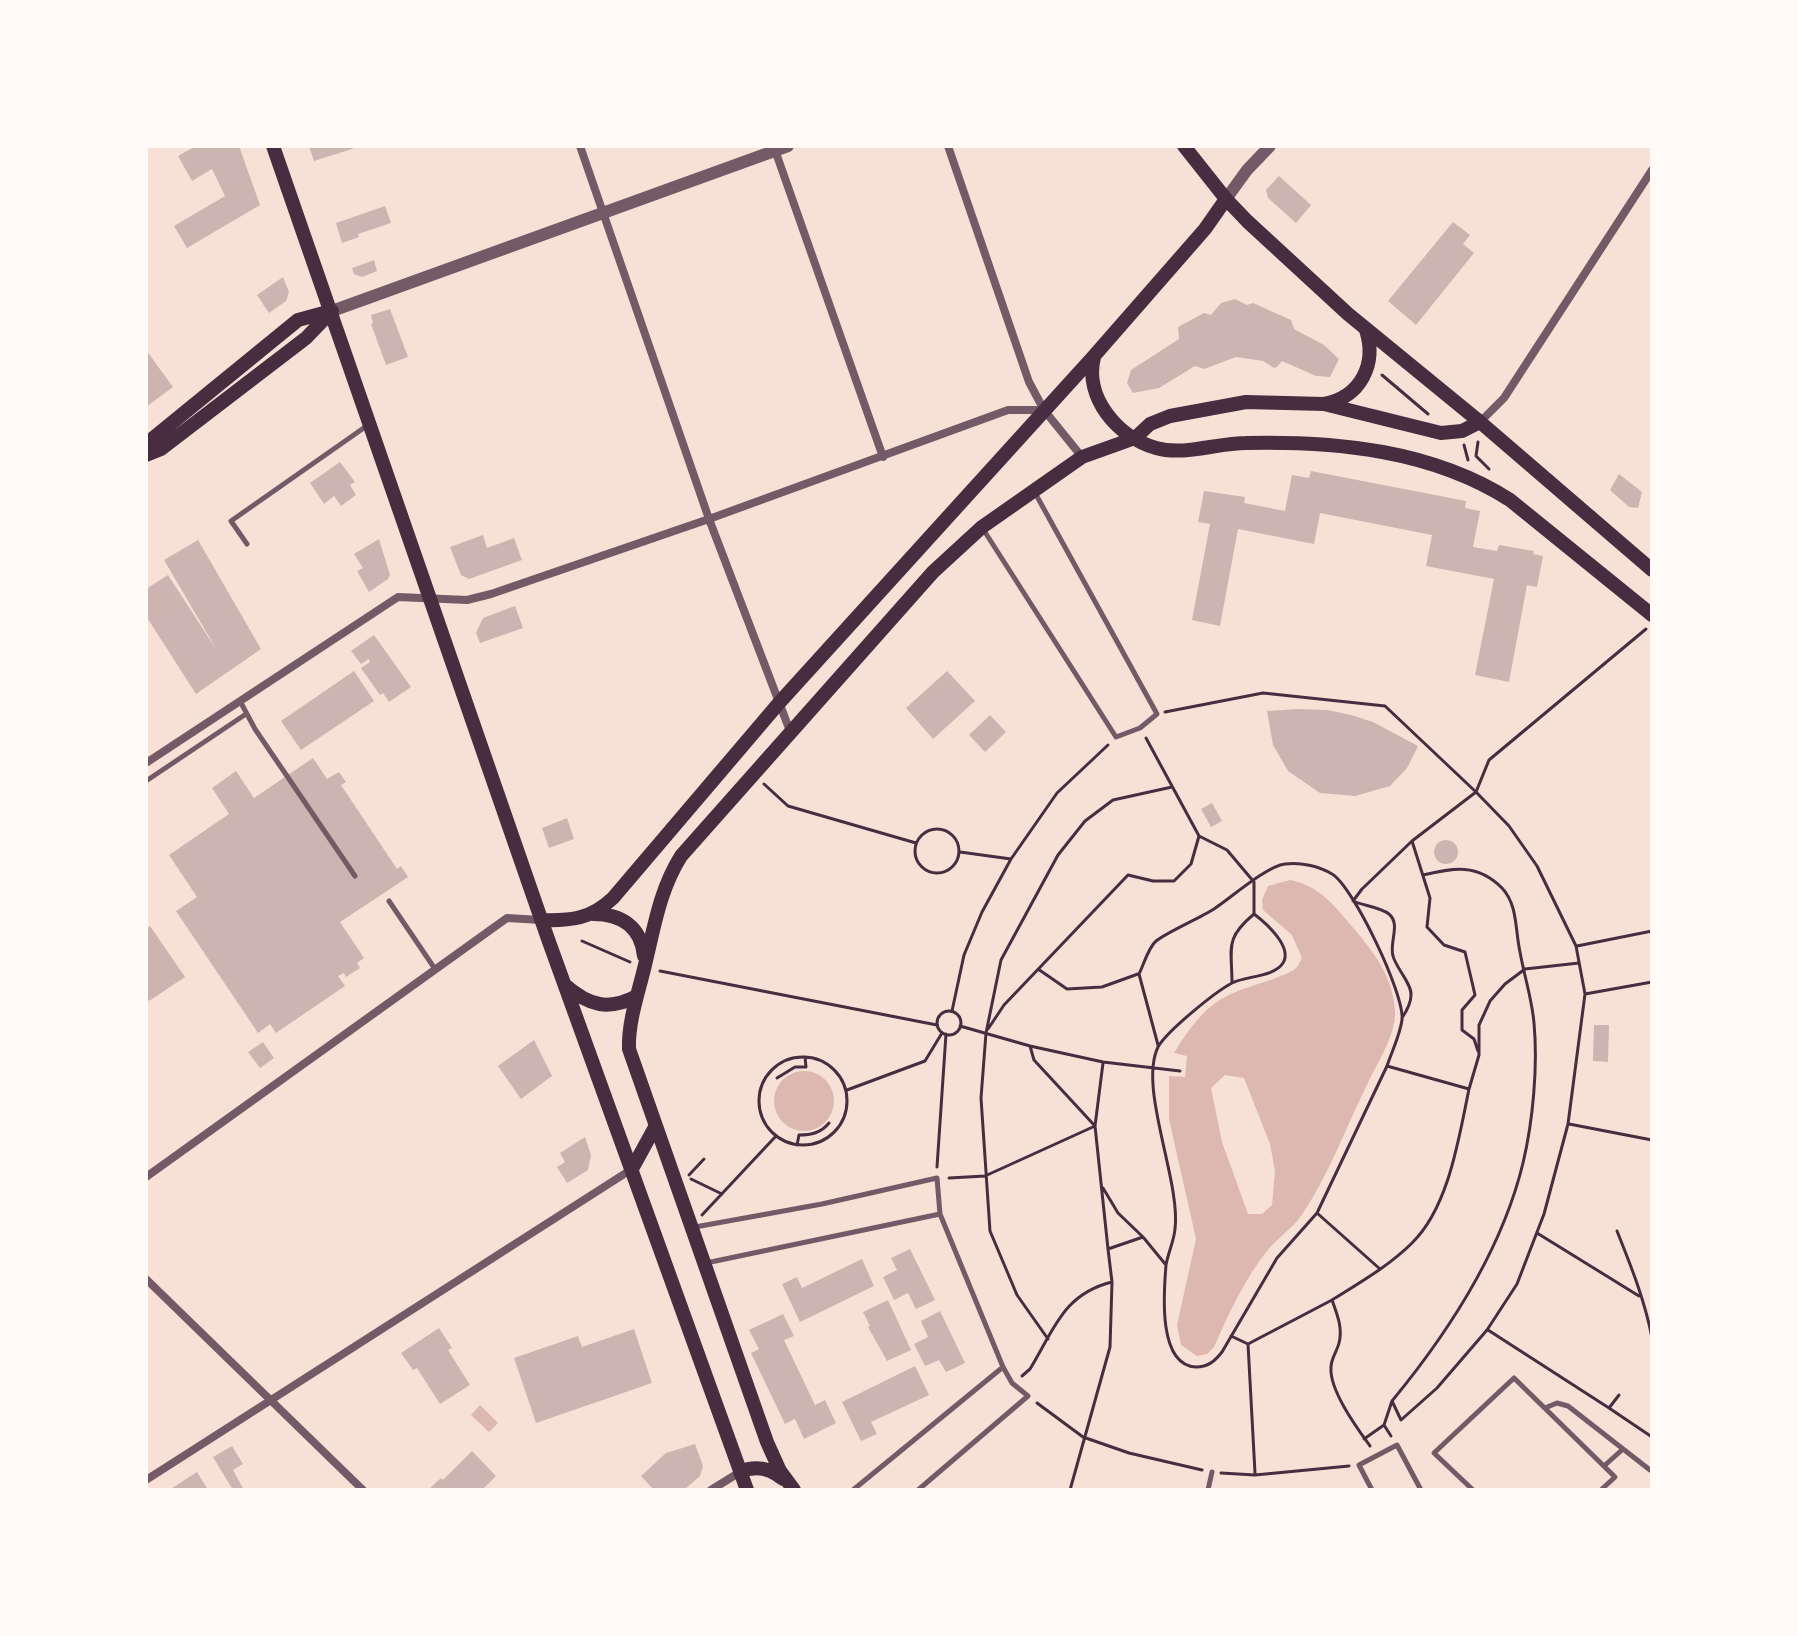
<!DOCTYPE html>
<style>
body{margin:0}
#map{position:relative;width:1798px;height:1636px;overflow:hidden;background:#f7e1d7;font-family:Jost,sans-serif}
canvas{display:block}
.frame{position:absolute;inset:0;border:148px solid #fffaf5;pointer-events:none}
</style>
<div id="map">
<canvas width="1798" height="1636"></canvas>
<div class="frame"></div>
</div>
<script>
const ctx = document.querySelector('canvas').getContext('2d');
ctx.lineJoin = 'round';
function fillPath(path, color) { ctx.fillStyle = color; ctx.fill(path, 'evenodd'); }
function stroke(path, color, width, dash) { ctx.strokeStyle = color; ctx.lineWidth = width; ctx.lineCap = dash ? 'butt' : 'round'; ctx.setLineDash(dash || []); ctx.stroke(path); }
const water = new Path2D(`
 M1290,880C1321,886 1336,908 1356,931C1376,955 1393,978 1395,1011C1396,1036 1377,1063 1367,1085C1345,1129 1329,1175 1301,1216C1292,1229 1277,1238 1267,1251C1244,1280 1229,1313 1214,1347L1207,1354L1197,1356L1181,1345L1177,1325L1196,1239L1169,1119V1076L1185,1077L1187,1056L1174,1053C1185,1035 1197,1017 1214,1004C1237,987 1266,984 1290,972C1297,969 1299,964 1302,958L1292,935L1263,910L1262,900L1268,886ZM1225,1075L1244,1078L1270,1144L1275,1171L1272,1205L1262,1214H1248L1222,1142L1211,1088Z
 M774 1101a30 30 0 1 1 60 0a30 30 0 1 1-60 0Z
 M480,1405L498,1423L489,1432L471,1415Z`);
const building = new Path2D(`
 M196,146H239L260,205L187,248L174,226L225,196L212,169L192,181L178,156Z
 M309,146H358V147L314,161Z
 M1279,176L1311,205L1296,223L1268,198L1266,190Z
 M385,206L391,223L358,234L359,237L342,243L336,223Z
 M1453,222L1470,235L1463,244L1474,253L1416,325L1388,301Z
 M374,260L377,271L362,277L354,274L352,268Z
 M283,277L289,292L286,301L269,313L257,295Z
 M1235,299L1247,305L1253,303L1291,320L1294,329L1324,345L1339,359L1330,377L1316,376L1282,361L1277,367L1274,368L1263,361L1236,357L1204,369L1195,366L1159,388L1133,393L1127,383L1131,370L1179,339L1178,327L1204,313L1211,315L1221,303Z
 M390,309L408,357L386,365L371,324L373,323L371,315Z
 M146,350L173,387L146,407Z
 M340,462L355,482L350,485L356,495L341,506L334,496L324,504L310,483Z
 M1311,471L1466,501L1465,508L1480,511L1473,547L1497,551L1499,545L1534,551L1533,554L1543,556L1537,587L1527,585L1509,682L1475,675L1494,579L1426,566L1432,535L1320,513L1314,544L1238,529L1220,626L1192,620L1210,524L1198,522L1204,491L1245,497L1244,503L1285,511L1292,475L1309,478Z
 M1619,474L1642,492L1638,508L1629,507L1610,490Z
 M483,535L487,548L514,538L522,560L469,579L461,575L450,547Z
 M379,539L390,575L388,579L369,592L357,571L363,568L354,554Z
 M198,540L261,649L196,694L146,616V589L168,575L218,652L164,560Z
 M515,606L523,628L480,643L476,633L483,618Z
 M374,635L411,687L389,702L383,693L380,695L361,668L370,662L369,659L361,664L351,651Z
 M354,671L374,701L301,750L281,721Z
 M947,671L975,701L933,739L906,708Z
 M1297,709L1328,710L1351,715L1373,722L1418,746L1407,768L1390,786L1355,796L1320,793L1288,771L1273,745L1267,711Z
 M990,715L1006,732L985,752L969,735Z
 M313,758L327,779L339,772L346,782L341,785L397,869L401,866L408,877L340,922L364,958L357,963L360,968L346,977L344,973L338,976L345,986L276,1033L270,1024L258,1033L176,911L197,897L169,855L229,814L212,788L236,771L254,798Z
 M1212,803L1222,821L1211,827L1201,809Z
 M567,818L574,839L549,848L542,828Z
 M1434 852a12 12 0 1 1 24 0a12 12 0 1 1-24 0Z
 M150,926L185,977L149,1001L146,997V929Z
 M1594,1025H1609L1608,1062L1593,1061Z
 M534,1040L552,1076L521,1099L498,1066Z
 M263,1042L274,1058L260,1068L248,1052Z
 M585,1137L591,1155L588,1170L567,1183L557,1167L565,1162L560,1153Z
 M910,1249L935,1300L916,1309L908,1293L894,1300L883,1277L897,1270L891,1258Z
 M862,1259L874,1286L800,1322L782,1284L797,1277L802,1288Z
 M888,1300L911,1350L887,1361L868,1327L870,1326L863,1312Z
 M940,1311L965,1363L946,1372L939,1360L925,1366L914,1344L928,1337L921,1321Z
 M783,1314L794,1336L784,1340L815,1405L825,1400L836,1423L804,1439L795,1419L785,1424L751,1353L759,1349L749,1330Z
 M439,1328L452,1348L448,1350L470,1385L440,1404L417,1368L413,1370L401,1353Z
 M634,1329L652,1383L536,1423L514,1358L578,1336L582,1347Z
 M915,1366L929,1395L871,1422L877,1434L861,1441L842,1402Z
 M695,1444L703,1466L700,1476L684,1490H654L641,1476L666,1453Z
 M232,1446L243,1464L233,1470L244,1490H233L213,1457Z
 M472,1451L496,1476L482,1490H428L441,1478L443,1480Z
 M197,1472L208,1490H169Z`);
const path = new Path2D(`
 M1382,375L1428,414
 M1478,442L1476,456L1489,469
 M1464,445L1468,460
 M1165,712L1263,693L1385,706L1476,792L1509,826L1537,866L1576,946L1585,994L1568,1124L1544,1214L1517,1284L1487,1330L1437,1388L1401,1420L1392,1401L1384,1425L1391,1436
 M1146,738L1199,836L1227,850L1254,882V914C1266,923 1293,947 1283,963C1274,977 1246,976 1232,983C1215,992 1167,1031 1158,1047C1138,1088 1181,1181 1175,1229C1174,1241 1168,1253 1166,1265
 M764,784L788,806L916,843
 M915 851a22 22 0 1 1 44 0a22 22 0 1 1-44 0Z
 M1412,841L1430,898L1427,927L1444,945L1465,952L1475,995L1462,1010V1030L1474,1039L1478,1051
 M960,852L1011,859
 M582,941L630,962
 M1577,946L1652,931
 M1038,969L1067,989L1102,987L1138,974
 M660,971L937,1025
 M1232,983C1232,948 1224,939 1254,914
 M1585,994L1652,982
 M952,1011L964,955L982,912L1011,859L1057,793L1108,745
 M937 1023a12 12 0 1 1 24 0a12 12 0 1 1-24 0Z
 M1402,1018C1406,1012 1411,1002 1411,995C1412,984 1396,968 1393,956C1389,942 1401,924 1389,914C1380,907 1364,906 1353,901L1362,889L1412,841L1476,792L1489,760L1646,629
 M960,1026L1030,1046L1103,1062L1180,1071
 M988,1029L1004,1005L1128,875L1153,881H1174L1191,864L1199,836
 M1158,1045L1139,974C1144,964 1148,948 1156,941C1167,932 1200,918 1214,909C1232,897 1267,866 1285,864C1300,862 1319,866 1332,874C1353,886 1405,995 1402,1020C1400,1035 1392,1051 1387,1066
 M1030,1046L1034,1060L1095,1126
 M759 1101a44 44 0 1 1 88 0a44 44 0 1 1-88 0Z
 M777,1078L795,1067H806L805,1057
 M847,1090L925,1061L942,1033
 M1569,1124L1652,1140
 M1095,1126L1103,1063
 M797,1145L799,1135C811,1135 821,1133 829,1123
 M937,1167L946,1034
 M689,1175L704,1159
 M949,1178L985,1176L1095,1126L1108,1249L1143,1237L1166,1265C1164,1290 1157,1365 1196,1367C1208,1367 1215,1361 1222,1352L1277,1258L1317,1213L1387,1066L1469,1089L1479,1055V1025L1490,1001L1505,984L1525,969L1579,963
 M691,1179L722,1194
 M1103,1188L1118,1213L1143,1237
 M1317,1213L1380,1269
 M702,1215L776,1136
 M1617,1231C1631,1266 1645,1301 1652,1338
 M1537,1233L1639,1296
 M1488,1330L1609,1408
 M1231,1336L1248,1344L1255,1473
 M1048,1339L1017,1295L990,1231L981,1098L986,1033L1001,960L1058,855L1085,821L1113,800L1172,787
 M1248,1344L1332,1300
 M1022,1376L1030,1369C1054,1330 1063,1294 1112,1282
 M1619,1395L1609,1408L1652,1437
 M1392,1401C1448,1333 1502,1250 1523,1163C1533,1121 1538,1066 1534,1023C1532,999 1524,975 1520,952C1515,930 1518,905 1502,888C1477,863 1454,868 1423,875
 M1037,1403L1083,1437L1129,1453L1202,1470
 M1364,1439L1384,1425
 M1370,1446C1357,1428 1329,1390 1331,1367C1331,1359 1337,1351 1339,1343C1343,1328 1337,1314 1332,1300C1359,1283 1389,1266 1412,1243C1449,1207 1459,1137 1469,1089
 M1221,1473L1255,1475L1349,1466
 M1070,1490L1110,1347L1112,1282L1108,1249`);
const service = new Path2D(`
 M983,529L1116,737L1140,728L1157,714L1034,491
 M247,544L231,521L368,425
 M240,701L255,729L355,876
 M146,781L246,714
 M389,901L435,969
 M695,1227L822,1204L937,1178L940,1214L1003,1367L1012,1383L1028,1396L918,1490
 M706,1263L940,1214
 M1545,1408L1557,1403L1568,1406L1650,1470
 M1604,1466L1623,1449
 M853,1490L1003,1367
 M1208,1490L1212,1472
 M1372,1490L1359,1465L1397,1445L1421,1490
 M1473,1490L1434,1453L1514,1378L1615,1477L1601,1490`);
const minor = new Path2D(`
 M580,146L709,519L790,731
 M948,146L1029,382L1044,410L1082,457
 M775,150L883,457
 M1480,422L1504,398L1652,170
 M146,763L398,597L467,600L491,594L709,519L1008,410H1044
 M146,1177L507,918L541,920
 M146,1279L363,1490
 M146,1480L632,1169
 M711,1490L740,1472`);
const tertiary = new Path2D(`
 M1226,199L1247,170L1270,146
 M332,311L788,146`);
const secondary = new Path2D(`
 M273,146L548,939L747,1490
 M1184,146L1226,199L1247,221L1348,314L1480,422L1652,570
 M1094,357C1084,397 1117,437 1156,448C1184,456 1217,443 1246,443C1336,441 1432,450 1510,500L1652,615
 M1324,404C1361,397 1377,364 1366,330
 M146,444L298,320L331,311
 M146,455L161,449L306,338L332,311
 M593,914C621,914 641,926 644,956
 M541,920C571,921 591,919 613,898L779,703L1094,356L1205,229L1226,199
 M565,985C589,1006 609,1011 637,996
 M632,1169L655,1127
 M740,1472C755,1465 770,1468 783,1479
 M794,1490L780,1471L767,1442L629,1049C628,1022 638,994 644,969C654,929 659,891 681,856L933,572L982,527L1082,457L1135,438L1150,424L1170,416L1246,402L1324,404L1441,433L1462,431L1480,422`);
fillPath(water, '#dcb8b0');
fillPath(building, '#ccb4b1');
stroke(path, '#4a2c40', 3);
stroke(service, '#755966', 5);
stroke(minor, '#755966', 8);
stroke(tertiary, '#755966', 12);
stroke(secondary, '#4a2c40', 14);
</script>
